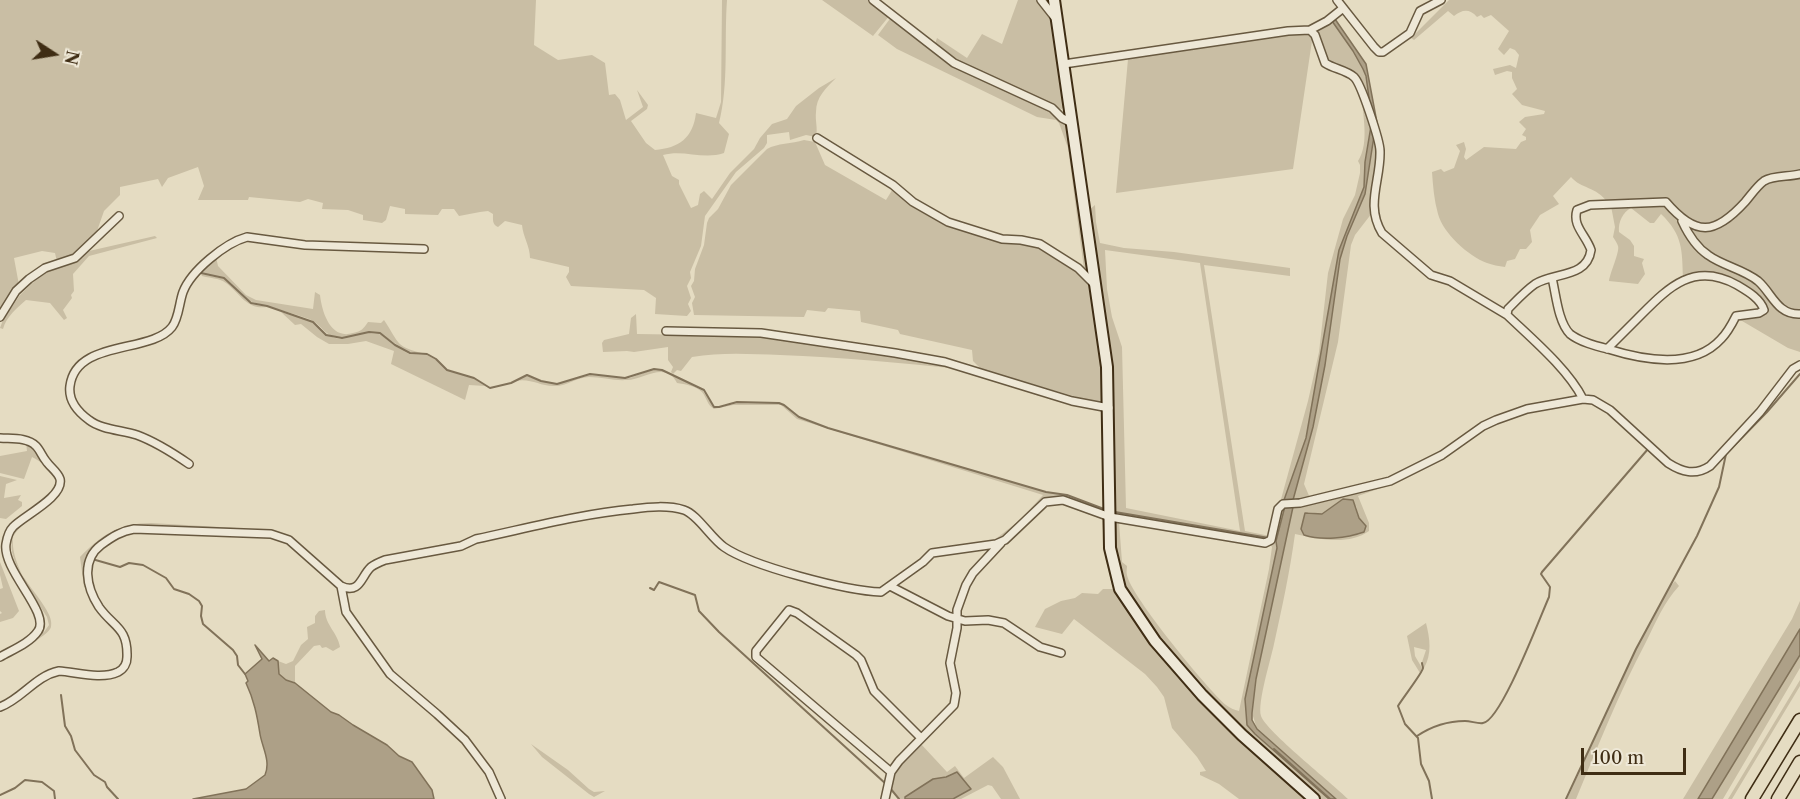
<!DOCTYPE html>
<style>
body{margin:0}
#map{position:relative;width:1800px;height:799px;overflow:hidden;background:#e5dcc2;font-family:"Libre Caslon Text",serif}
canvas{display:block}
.north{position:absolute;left:24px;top:24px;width:60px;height:60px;-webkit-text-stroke:4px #eee8d7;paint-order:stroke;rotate:102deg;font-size:16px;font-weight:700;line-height:24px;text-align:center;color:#3f2d14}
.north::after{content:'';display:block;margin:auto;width:21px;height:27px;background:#3f2d14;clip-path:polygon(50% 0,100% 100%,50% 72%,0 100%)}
.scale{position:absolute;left:1581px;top:748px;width:105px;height:27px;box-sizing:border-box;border:3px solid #3f2d14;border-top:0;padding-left:8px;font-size:18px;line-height:21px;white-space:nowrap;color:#3f2d14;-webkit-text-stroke:4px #eee8d7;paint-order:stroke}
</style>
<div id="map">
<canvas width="1800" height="799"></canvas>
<div class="north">N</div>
<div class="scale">100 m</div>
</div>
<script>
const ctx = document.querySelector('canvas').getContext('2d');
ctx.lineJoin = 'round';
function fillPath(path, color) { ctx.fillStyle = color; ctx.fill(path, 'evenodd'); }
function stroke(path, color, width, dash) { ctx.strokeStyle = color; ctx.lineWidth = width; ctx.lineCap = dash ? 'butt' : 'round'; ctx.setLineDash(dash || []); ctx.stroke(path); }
const green = new Path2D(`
 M0,0H536L534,45L558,60L592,55L605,63L609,95L615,94L620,100L626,120L643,107L637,90L648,105L647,109L631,121L646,143L655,150C679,148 693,138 696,113L716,118L721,102L722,0H727C724,41 729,83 719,123L729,134L724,153C703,160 683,149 663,155L672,176L679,180V184L691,208L698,205L700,194L704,191L712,199L730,173L754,149L760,138L772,124L787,119L796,106L819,88L836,78C826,88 816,97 816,112C815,121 818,127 816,137L806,135L790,140L789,132L767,135V143L764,148L736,172L705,216L701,246L690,272L691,278L687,286L691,298L688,304L691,311L687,316L655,314L656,298L644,290L571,286L566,277L569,272V267L530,258C530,246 523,237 522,225L505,221L498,227C492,225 493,219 493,214L488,211L480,212L459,216L454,209H442L438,215L405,214V209L390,206L386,220L382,223L363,220V215L348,210L322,209L323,203L308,199L300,202L249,197L248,200H198L204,186L198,167L168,178L162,187L158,179L120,187V195L104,211L97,231L89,243L74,257L57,262L55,253L42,251L14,258L19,285L0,313Z
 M822,0H869L890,15L873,36Z
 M1018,0H1038L1052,18L1064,106L1062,109L1055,108L969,67L935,44L937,38L967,58L982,34L1002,44Z
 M1449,0H1800V173L1773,177L1721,222L1696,226L1667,201L1608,203C1596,186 1581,189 1571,177L1553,196L1559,204L1540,215L1530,230L1532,242L1526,249H1520L1515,259L1507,261L1505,267C1499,266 1492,265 1487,263C1468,256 1443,233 1438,214C1434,200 1433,186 1432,172L1441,169L1444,172L1454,168L1460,151L1456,145L1464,142L1466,149L1464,157L1466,160L1484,147L1516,149L1521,142L1526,140V137L1522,135L1526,129L1519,122L1525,117L1544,114L1545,111L1522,105L1512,94L1517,89L1512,78V72L1507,71L1495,75L1493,69L1510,65L1516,68L1519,55L1515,50L1510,48L1504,55L1498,49L1509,31L1491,15L1484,18L1481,15L1477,17C1469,8 1462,10 1454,16L1448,11L1414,40L1411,38Z
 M892,16L954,65L1052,111L1066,125L1087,267L1084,269L1068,148L1059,123L1056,120L1037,117L897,49L878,35Z
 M1332,21C1344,38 1358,54 1365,74C1369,85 1369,99 1371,111C1366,95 1364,76 1347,68C1340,65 1333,65 1327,62L1317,31Z
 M1302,31L1313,34L1293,169L1116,193L1128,59L1127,58Z
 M1362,94L1371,126L1365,162L1364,187L1339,250L1306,438L1284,499L1280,503L1308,401L1319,352L1328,273L1343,219L1355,195L1360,173V165L1358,161C1370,143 1362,114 1362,94Z
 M1374,136L1379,151L1372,213L1355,235L1351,245L1338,342L1304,484L1310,498L1293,500L1313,427L1325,365L1340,259L1347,236L1365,194Z
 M804,140L815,142L825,165L886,200L894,187L937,217L1036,245L1080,272L1093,285L1105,368L1104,403H1097L981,369L973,361L972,350L900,334L898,330L861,322L860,311L828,308L825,312L807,310L804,317L694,315L692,303L695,297L691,286L694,281L695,269L704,245L707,223L709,218L718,209L731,185L767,149C777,143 792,144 804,140Z
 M1800,176V313C1777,307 1780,300 1764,286C1739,264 1706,261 1688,228H1713L1766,181Z
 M1666,204L1680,220L1694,244L1755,281L1767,296L1800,316V352L1788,348L1737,318L1766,310L1730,279L1683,278C1682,250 1683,235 1661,214L1654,223H1650L1631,208C1623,212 1618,222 1619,232L1630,240L1634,246V256L1644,259L1642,263L1645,274L1638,284L1609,281C1610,273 1620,251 1618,246C1617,243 1615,240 1613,237L1615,227L1611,206Z
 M1095,205L1096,222L1100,243L1124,248L1174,252L1290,268V276L1204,265L1245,531L1270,536L1269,539L1263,540L1115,515L1112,380L1089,210ZM1105,250L1200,263L1240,531L1126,508L1122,347L1112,317L1107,289Z
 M155,236L157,238L89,256L73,274L74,291L71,295L72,298L63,310L67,318L64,320L50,303L26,300C17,308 6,317 3,329L0,328L3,320L20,295L42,274L71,263L89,251Z
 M216,257L218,266L246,295L256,300L313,309L315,292L320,295C322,313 331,340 353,333C362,331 363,329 368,322L381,323L384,320C400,344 395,347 426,354C399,355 385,328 367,333L380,334L395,346L409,354L427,355L436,360L447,370L473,378L485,386L469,385L465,400L391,364L394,351L366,341L348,344H329L317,337L301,324L295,325L281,312C290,315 300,317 309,320C323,327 328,342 346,338C322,338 325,326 309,319C296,314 280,310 267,306C258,303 252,303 244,298L251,304L267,307C246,310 240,293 226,283C219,278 209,278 202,276L201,274L225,279L243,297L225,278L199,273Z
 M636,314L637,334L764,336L850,348L945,364L960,369C900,363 841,357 780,355C751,354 721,352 692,357L681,371L677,370L673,374L671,372L673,367L668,360V347L634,352L627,351L603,352L602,343L604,340L629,334L631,318Z
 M654,369L668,372L703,391L714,407L719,408L737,403H779L784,405L799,418L828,428L1046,492L1067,496L1106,510L1107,513L1055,498L999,541L934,551L927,550L993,541L1020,520L1043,495L797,419L781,405H733L714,409C707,405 707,398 702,392C696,386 685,384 677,383C666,360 643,380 627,380C614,381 602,377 589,377C577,377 566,387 553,386C540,386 530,378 516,381L527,376L541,381L557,384L590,375L630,378Z
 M26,442L32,445L59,480L57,483C53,471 42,462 32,457L24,479L0,473V456L27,451Z
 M0,476L17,480L6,484L4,498L21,495L18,500L22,502V506L6,519L0,518Z
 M1392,484L1358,496L1369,523V531C1349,546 1317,539 1295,534C1290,571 1282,608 1274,644C1271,659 1257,703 1261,716C1266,731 1333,784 1348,799H1336L1257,729L1252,713L1256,679L1293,507C1326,498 1359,491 1392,484ZM1337,503L1356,506L1359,518L1366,526L1361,534L1334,538L1317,536L1301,529L1308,512L1322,514Z
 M65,486C55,509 16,521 12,541C6,571 57,608 51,627C49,636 11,655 2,659L44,632L49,625L47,617C34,595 0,549 18,526C28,517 40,512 49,503C55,498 60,492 65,486Z
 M1285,506L1276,541L1277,548L1268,598L1247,688L1246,720L1255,734L1329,799H1321C1258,744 1194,688 1146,619C1139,609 1130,599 1125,589C1116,571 1115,541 1115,521L1119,522L1122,562L1127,566C1127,569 1126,572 1127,575C1130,595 1209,691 1226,705C1230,708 1234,710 1239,711L1269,569L1272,547L1270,544L1281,508Z
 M1102,517L1105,520L1111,572L1183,680L1310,799H1239L1219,784L1200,775V772L1206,771L1197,757L1172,728L1164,697L1157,687L1145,674L1074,619L1062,634L1035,627L1045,609L1061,601L1075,598L1082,593L1098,594L1103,589H1113L1105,557Z
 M151,523L237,528L240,530L130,528L93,548L85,557L83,568L88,589L84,587L80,557C101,535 120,523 151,523Z
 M0,562L19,611L13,618L0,622V614L2,613L0,611V589L3,588L0,575Z
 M1675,581L1679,586C1664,602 1656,622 1646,642C1619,693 1598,746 1576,799H1567L1636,649L1669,588Z
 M1800,601V629L1698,799H1683L1792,619Z
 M325,610C325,625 338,633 340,647L333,651L326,647L322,648L320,645L314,646L295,666V683L286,681L279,674L278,661L286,664L293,661L301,645L308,639L307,627L315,623V616L319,611Z
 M1426,623C1430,639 1432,654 1424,668L1422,662L1426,650L1414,647L1415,656L1422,668L1420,673L1412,660L1407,636Z
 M1800,655V668L1723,799H1712Z
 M1800,680V686L1732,799H1728Z
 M920,743L947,772L955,766L964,778L993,757L1003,767L1020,799H1001L992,786L988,785L961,799H953L971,789L953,773L945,777L939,778L905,797V799H900L890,787C893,769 908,755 920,743Z
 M531,744L568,770L589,789L594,792L605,791L594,797L589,794L542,757Z`);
const water = new Path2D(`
 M1335,19L1366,64L1378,128L1374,136L1365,194L1347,236L1340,259L1325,365L1313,427L1293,500H1284L1306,438L1339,250L1364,187L1365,162L1372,120L1366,76L1363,69L1353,51L1332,21Z
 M1343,499L1353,500L1359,518L1366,526L1364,532C1347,538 1322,541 1304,535L1301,529L1305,513L1322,514Z
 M1285,506L1293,507L1256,679L1252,713V720L1257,729L1336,799H1329L1255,734L1247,725L1245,699L1277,548L1276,541Z
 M1800,629V655L1712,799H1698Z
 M255,645L269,661L273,658L278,661L279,674L286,680L295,683L331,712L339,715L353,725L387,745L399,756L412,762L432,790L434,799H193L246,789L265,775C271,761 262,747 260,734C257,715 254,700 246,683L248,681L245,674L262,659Z
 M957,772L971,789L953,799H905V797L933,779L946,777Z`);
const stream = new Path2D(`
 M201,273L224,278L251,303L267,306L313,322L326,335L342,338L369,332L380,333L395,345L410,353L427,354L436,359L447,370L474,378L490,388L511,383L527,375L541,381L557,384L590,374L625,378L654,369L662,370L704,390L714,407H719L737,402L779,403L784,405L799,417L828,428L1046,492L1067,495L1104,509
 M1115,512L1269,538
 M92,559L120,567L129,563L143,565L166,578L174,589L189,594L199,601L202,606L201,616L203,624L233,650L237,656L238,665L245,674
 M650,588L654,590L659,582L695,595L699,611L719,632L886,784
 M1422,663C1422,665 1423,666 1423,668C1423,672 1402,699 1398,706L1405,724L1418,738L1421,764L1429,781L1432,799
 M61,695L65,726L71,736L75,750L94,775L105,782L107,787L118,799
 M1417,736C1432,726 1447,721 1465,721C1471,721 1478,724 1483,723C1501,721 1540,617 1549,597L1550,587L1541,574L1542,572L1648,449
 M1274,749L1330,799
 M890,788L899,799
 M0,795L15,788L25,780L42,782L54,791L55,799
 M1566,799L1636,649L1697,536L1719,487L1726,454L1767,412L1800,374`);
const street = new Path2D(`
 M873,0L954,63L1052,108L1062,118L1072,123
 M1041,0L1056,19
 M1337,0L1374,47L1379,52H1383L1410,33L1420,11L1441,0
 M1310,30L1327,21L1342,9
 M1064,64L1288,31L1310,30L1315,35L1325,63C1334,69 1346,70 1354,77C1361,83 1380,141 1380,151C1381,180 1365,205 1382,233L1431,275L1450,281L1507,315
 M817,138L893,185L913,202L948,222L1002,239L1021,240L1040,244L1078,268L1094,284
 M1682,221C1688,234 1696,247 1708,255C1723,266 1743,269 1758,281C1772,293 1777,315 1800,314
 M1552,278C1556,294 1558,322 1570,334C1580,342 1596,346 1608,349C1643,360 1693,370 1721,339C1727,333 1732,324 1736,316L1759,313L1764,310C1760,298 1747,291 1737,285C1692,260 1666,290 1637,319C1627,329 1617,339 1607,349
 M0,317L16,291L29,279L45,268L75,258L119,216
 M666,331L761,333L895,353L945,362L1072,401L1109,408
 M1583,399C1568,369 1531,338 1507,315L1508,309C1516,301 1525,291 1535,284C1555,272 1587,278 1591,250C1586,235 1572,226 1577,210L1590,205L1666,202C1696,237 1715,235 1745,202C1751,195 1757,186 1764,181C1773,175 1789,177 1800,174
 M0,438C11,439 27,437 36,446C40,450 42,456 46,461C50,467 58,472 60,479C64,497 23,516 13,527C9,531 7,538 6,544C2,570 51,613 38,631C30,643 12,650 0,657
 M189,464C173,453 156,442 137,435C122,430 102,430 89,420C78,412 68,401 70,386C76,339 151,354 172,327C179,318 179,303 183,292C191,271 225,243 247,237L305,245L424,249
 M341,586L346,612L390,674L437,714L465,740L489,772L501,799
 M890,586L948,616L965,621L988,620L1004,623L1040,647L1061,653
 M0,707C22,699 35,676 59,671C76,672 101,680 118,672C124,669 127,663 127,657C128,627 113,627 99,607C86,587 81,560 101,545C112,537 121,531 134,529L271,534L289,540L341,586C360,595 361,576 371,567C375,564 380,562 385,560L461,546L476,539C528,528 580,514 633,509C649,507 668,505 684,510C697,514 711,538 724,547C751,566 847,591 881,592L923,562L932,553L996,544L1005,540L1045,502L1063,500L1110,517L1265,543L1271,540L1278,509L1283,504L1300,503L1390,481L1442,455L1483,426L1496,420L1527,409L1583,399L1593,400L1610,410L1668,463C1682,472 1695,476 1710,466L1760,412L1793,369L1800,365
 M891,772L756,657V651L789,610L797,613L856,655L861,660L874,691L921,738
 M885,799L891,772L899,761L954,705L956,693L950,663L957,628V610L966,585L973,573L1001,543`);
const secondary = new Path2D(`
 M1054,0L1107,367L1110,548L1120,589L1155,641L1202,695L1242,735L1314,799`);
const highway = new Path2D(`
 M1752,799L1800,720
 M1778,799L1800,762`);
fillPath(green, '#c9bea4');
fillPath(water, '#ada087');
stroke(water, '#817259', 1.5);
stroke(stream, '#817259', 2);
stroke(street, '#685940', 10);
stroke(secondary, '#3f2d14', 14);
stroke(highway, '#3f2d14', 15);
stroke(street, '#eee8d7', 7);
stroke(secondary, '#eee8d7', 10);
stroke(highway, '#e5dcc2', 12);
</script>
